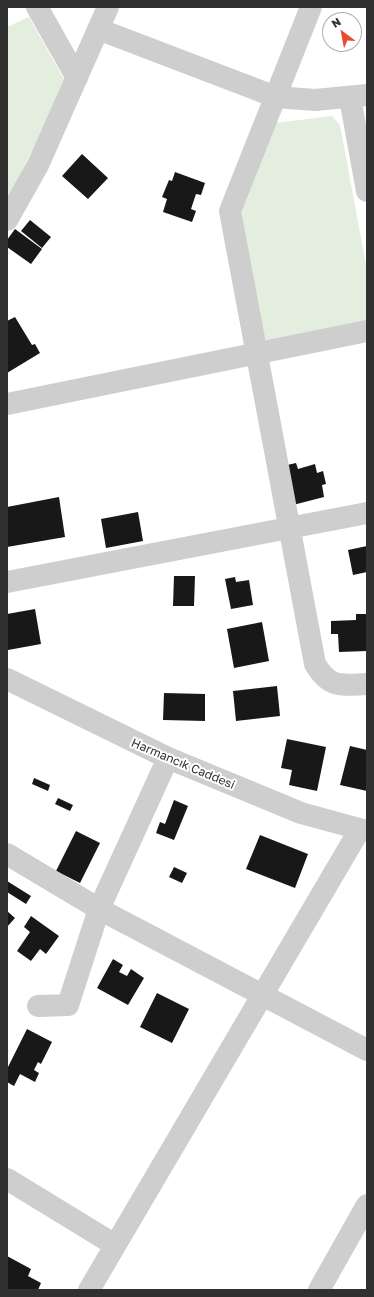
<!DOCTYPE html>
<meta charset="utf-8">
<style>
body{margin:0}
#map{position:relative;width:374px;height:1297px;overflow:hidden;background:#fff;font-family:"Golos Text",sans-serif}
canvas{display:block}
.frame{position:absolute;inset:0;border:8px solid #313131;pointer-events:none}
.north{position:absolute;left:322px;top:12px;width:40px;height:40px;box-sizing:border-box;background:#fff;border:1px solid #adadad;border-radius:50%;rotate:328deg;font-size:11px;font-weight:700;line-height:16px;text-align:center;color:#313131}
.north::after{content:'';display:block;margin:auto;width:14px;height:18px;background:#ec492f;clip-path:polygon(50% 0,100% 100%,50% 72%,0 100%)}
</style>
<div id="map">
<canvas width="374" height="1297"></canvas>
<div class="frame"></div>
<div class="north">N</div>
</div>
<script>
const ctx = document.querySelector('canvas').getContext('2d');
ctx.lineJoin = 'round';
function fillPath(path, color) { ctx.fillStyle = color; ctx.fill(path, 'evenodd'); }
function stroke(path, color, width, dash) { ctx.strokeStyle = color; ctx.lineWidth = width; ctx.lineCap = dash ? 'butt' : 'round'; ctx.setLineDash(dash || []); ctx.stroke(path); }
function drawText(font, color, halo, rows, align = 'center') {
  ctx.font = font + ' "Golos Text",sans-serif'; ctx.lineWidth = 4; ctx.setLineDash([]); ctx.textBaseline = 'middle'; ctx.strokeStyle = halo; ctx.fillStyle = color; for (const [text, x, y, turn = 0] of rows) {
    ctx.save(); ctx.translate(x, y); ctx.rotate((+turn || 0) * Math.PI / 180); ctx.textAlign = isNaN(turn) ? turn : align; if (halo) ctx.strokeText(text, 0, 0); ctx.fillText(text, 0, 0); ctx.restore();
  }
}
const green = new Path2D(`
 M29,17L66,83L7,201V27Z
 M332,116L340,125L367,270V321L263,342L239,209L275,123Z`);
const building = new Path2D(`
 M82,154L108,178L88,199L62,176Z
 M175,172L205,183L201,195L196,194L191,209L196,211L192,222L163,212L167,199L162,197L169,180L172,181Z
 M30,220L51,237L42,248L21,231Z
 M15,229L42,249L31,264L7,247V240Z
 M15,317L32,345L35,344L40,353L7,373V321Z
 M296,463L298,469L315,464L317,473L323,471L326,484L322,485L324,497L293,505L283,466Z
 M59,497L65,537L7,547V507Z
 M138,512L143,541L106,548L101,519Z
 M367,546V572L353,575L348,550Z
 M174,576H195L194,606H173Z
 M235,577L236,582L249,580L253,605L231,609L225,579Z
 M35,609L41,644L8,650L7,614Z
 M356,614H367V651L339,652L338,634H331V621L356,620Z
 M262,622L269,661L234,668L227,629Z
 M277,686L280,716L236,721L233,691Z
 M164,693L205,694V721L163,720Z
 M287,739L326,747L317,791L289,785L292,770L281,768Z
 M350,746L367,750V791L340,785Z
 M34,778L50,785L48,791L32,784Z
 M58,798L73,805L70,811L55,804Z
 M174,800L188,806L174,840L156,833L160,822L165,824Z
 M76,831L100,843L80,883L56,871Z
 M260,835L308,854L295,888L246,869Z
 M174,867L187,873L182,883L169,877Z
 M7,881L31,896L26,904L7,892Z
 M7,911L15,918L7,927Z
 M31,916L59,936L46,954L40,949L31,961L17,951L30,932L24,927Z
 M113,959L123,965L119,972L127,976L131,969L144,978L128,1005L97,988Z
 M157,993L189,1009L172,1043L140,1027Z
 M27,1029L52,1042L41,1064L38,1062L34,1070L39,1073L35,1082L20,1074L14,1086L7,1082V1069Z
 M7,1256L31,1269L28,1276L41,1283L38,1290H7Z`);
const minor = new Path2D(`
 M37,7L77,78
 M311,7L230,211L315,664C330,689 341,685 367,684
 M98,29L276,97L315,100L367,95
 M350,98L367,191
 M7,220L38,165L108,7
 M7,404L367,331
 M7,582L367,513
 M7,679L168,758L301,813L367,831
 M7,854L99,909L367,1050
 M38,1006L68,1005L99,909L168,758
 M7,1179L115,1245
 M89,1290L360,829
 M319,1290L367,1205`);
const streetNames = [
 ["Harmancık Caddesi",183,764,23]
];
fillPath(green, '#e4eedf');
fillPath(building, '#181818');
stroke(minor, '#cecece', 22);
drawText('12px', '#313131', '#fff', streetNames);
</script>
